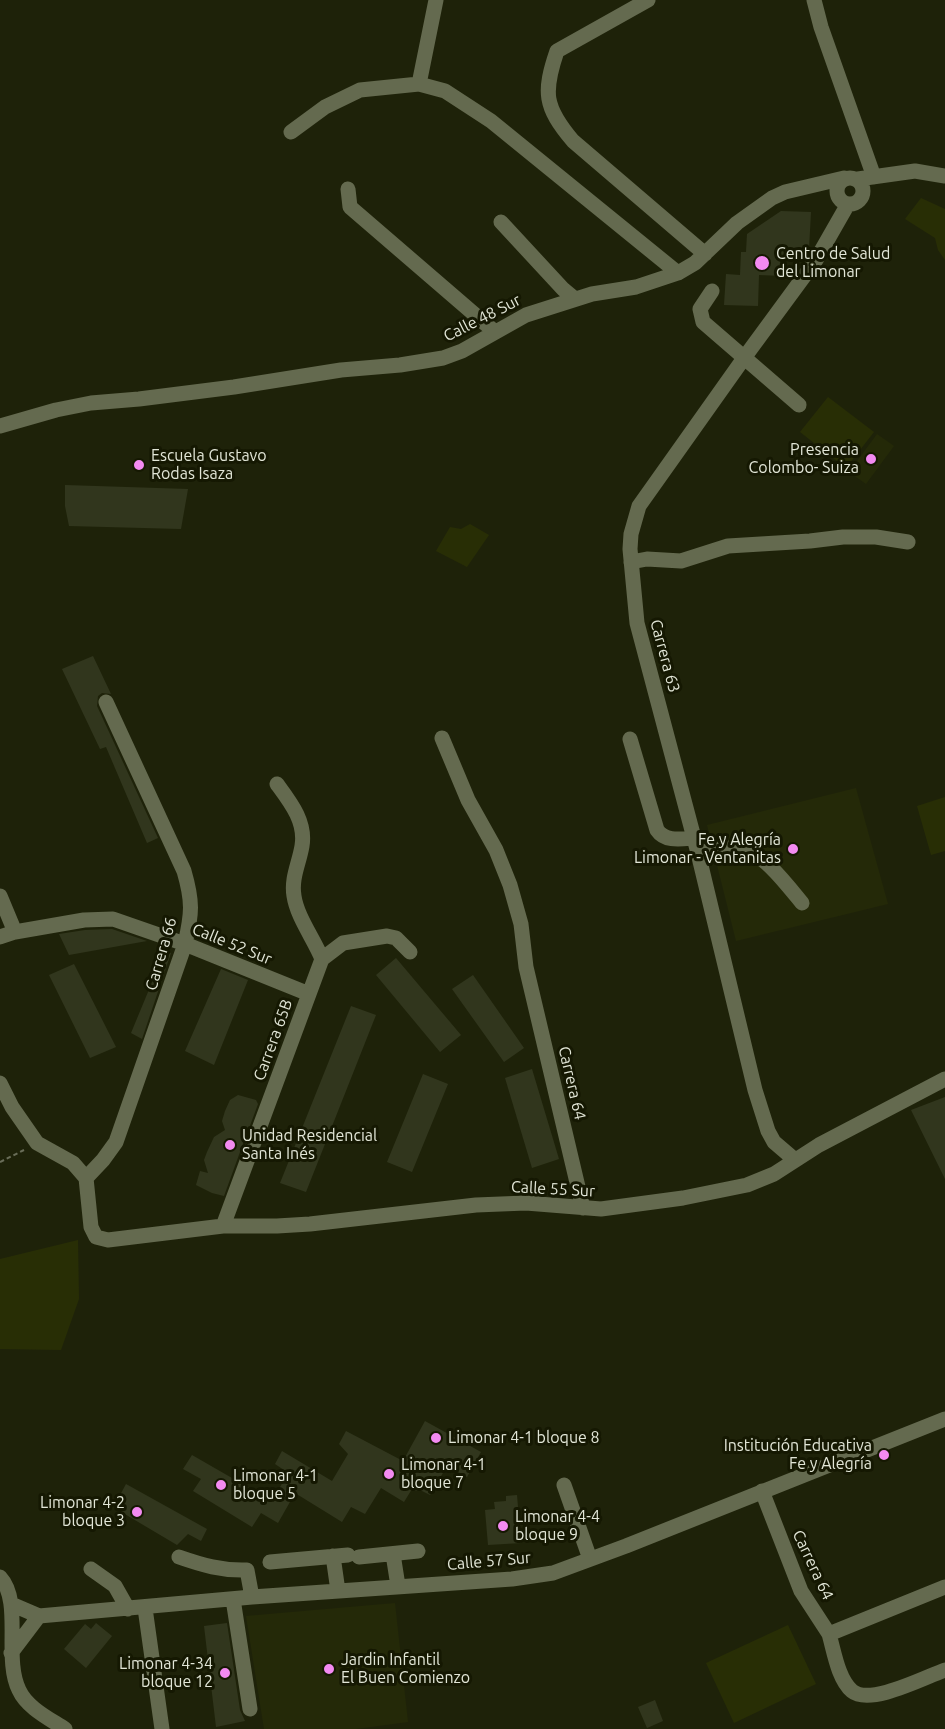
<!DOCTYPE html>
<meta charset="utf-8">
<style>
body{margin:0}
canvas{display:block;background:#1e2209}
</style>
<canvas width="945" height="1729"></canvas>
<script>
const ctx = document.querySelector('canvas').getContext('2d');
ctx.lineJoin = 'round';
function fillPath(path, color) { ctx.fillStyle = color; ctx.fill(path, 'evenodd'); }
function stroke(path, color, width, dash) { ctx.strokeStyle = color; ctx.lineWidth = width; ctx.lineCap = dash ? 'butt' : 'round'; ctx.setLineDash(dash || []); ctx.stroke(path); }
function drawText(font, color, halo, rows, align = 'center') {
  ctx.font = font + ' Ubuntu,sans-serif'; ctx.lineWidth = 6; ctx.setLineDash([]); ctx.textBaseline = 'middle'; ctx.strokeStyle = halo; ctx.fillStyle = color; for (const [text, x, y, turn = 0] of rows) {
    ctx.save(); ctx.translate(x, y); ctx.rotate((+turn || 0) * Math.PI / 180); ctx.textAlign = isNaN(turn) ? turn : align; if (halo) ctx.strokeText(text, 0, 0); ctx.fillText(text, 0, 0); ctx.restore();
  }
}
const built = new Path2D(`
 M877,434L894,446L866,484L849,472Z
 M856,788L888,904L736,941L707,825Z
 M395,1603L408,1722L356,1729H264L246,1616Z`);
const green = new Path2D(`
 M921,198L945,209V260L938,250L935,238L905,219Z
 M828,397L874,432L846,468L800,432Z
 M470,524L489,535L467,567L436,551L450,527L461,529Z
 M945,797V851L931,855L917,806Z
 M78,1240L79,1299L61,1350L0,1349V1259Z
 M788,1625L816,1684L734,1723L706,1663Z`);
const building = new Path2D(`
 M781,211L811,212L809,249L784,247L783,276L759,275L758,306L724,305L726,274L740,275L741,252H746L747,234Z
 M65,485L188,489L181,529L69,526L65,506Z
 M93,656L111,694L102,693L98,696L97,706L158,838L147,843L106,747L100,749L62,669Z
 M112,929L147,941L69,955L59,934L85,930Z
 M165,951L171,953L142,1039L131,1033Z
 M396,958L461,1035L440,1052L376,975Z
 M74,964L116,1047L90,1058L49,975Z
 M221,969L248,980L214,1065L185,1051Z
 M473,975L524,1048L504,1062L452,989Z
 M351,1006L376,1015L306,1192L280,1183Z
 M532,1069L559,1159L532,1168L505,1078Z
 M423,1074L448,1084L412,1172L387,1162Z
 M238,1095L256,1100L258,1104L248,1131L241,1135L244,1141L224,1196L212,1193L196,1185L200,1171L208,1173L204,1160L207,1152L214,1137L225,1130L222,1121L225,1111L230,1100Z
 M945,1097V1179L911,1110Z
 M425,1421L481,1452L467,1477L447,1466L430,1495L420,1490L416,1491L412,1489L404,1502L381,1488L365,1514L351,1507L342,1522L295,1493L278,1523L261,1513L252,1527L193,1491L201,1479L183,1469L192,1455L272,1501L287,1475L283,1472L284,1470L275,1464L282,1451L332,1481L348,1454L339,1444L346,1431L403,1461Z
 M126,1484L207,1529L201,1541L188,1534L177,1545L118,1510L124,1499L119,1497Z
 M517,1495L521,1543L488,1545L485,1510L495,1509L494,1502L506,1501V1496Z
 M96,1623L112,1636L86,1668L64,1649L85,1624L91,1629Z
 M227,1623L240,1710L245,1721L216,1727L204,1626Z
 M655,1700L663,1721L647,1728L638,1707Z`);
const path = new Path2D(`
 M0,1162L24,1150`);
const minor = new Path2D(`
 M648,0L557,51C543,92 544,107 573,141L705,254
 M814,0L821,27L874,177
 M419,84L436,0
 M291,132L325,107L360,90L419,84L445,91L491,121L678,273
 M837 191a13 13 0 1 1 26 0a13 13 0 1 1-26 0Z
 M858,179L915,171L945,176
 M348,189L350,207L495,332
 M501,222L563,289L575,299
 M712,291L700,309L703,322L799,405
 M0,426L56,410L91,403L139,399L234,387L341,370L400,365L443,358L462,351L526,315L592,294L636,287L678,273L695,263L737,223L772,198L785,192L844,178
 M631,562L647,559L681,561L728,546L810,541L843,537H876L908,542
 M442,738L468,800L496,850L510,885L521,924L526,967L583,1208
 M630,739L657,830C665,842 681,839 694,838
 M277,784C291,803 306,822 302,846C299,864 291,878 294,896C297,917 314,939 322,959
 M698,853C712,851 726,846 740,848C762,851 788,886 802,903
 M0,896L15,932
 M0,937L15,932L84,920L113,919L185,944L309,994
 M0,1083L12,1107L37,1143L73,1163L86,1178L91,1227L96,1237L108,1240L223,1226H277L310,1224L476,1205L526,1203L601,1209L683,1198L747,1185L774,1174L819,1145L945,1079
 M795,1160L774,1142L768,1131L755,1090L698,853L637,623L630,549L631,534L639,506L744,358L816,260L848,204
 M86,1178L103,1160L116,1142L185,944C192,913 193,902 184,871L106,702
 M223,1226L322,959L343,943L387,936L396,938L410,952
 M564,1485L590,1559
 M762,1491L801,1591L829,1634L945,1587
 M393,1554L398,1586
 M333,1556L338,1591
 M179,1557C202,1565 222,1571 247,1570L252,1597
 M359,1557L418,1551
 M270,1562L348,1555
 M91,1569L115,1586L128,1609
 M0,1577C23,1602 3,1658 19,1690C27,1708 50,1719 65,1729
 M233,1599L250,1709
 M11,1604L39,1616L252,1597L512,1579L553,1573L626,1546L945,1419
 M145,1608L162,1729
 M829,1634C834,1651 838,1679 852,1691C870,1706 925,1677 945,1670
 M11,1653L39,1616`);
const markers = [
 [762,263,8,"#f38af1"],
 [871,459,6,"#f38af1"],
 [139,465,6,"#f38af1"],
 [793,849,6,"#f38af1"],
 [230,1145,6,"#f38af1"],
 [436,1438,6,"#f38af1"],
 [884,1455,6,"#f38af1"],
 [389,1474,6,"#f38af1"],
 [221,1485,6,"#f38af1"],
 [137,1512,6,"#f38af1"],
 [503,1526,6,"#f38af1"],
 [329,1669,6,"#f38af1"],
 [225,1673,6,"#f38af1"]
];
const poiNames = [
 ["Centro de Salud",776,254],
 ["del Limonar",776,272],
 ["Presencia",859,450,"right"],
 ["Colombo- Suiza",859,468,"right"],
 ["Escuela Gustavo",151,456],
 ["Rodas Isaza",151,474],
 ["Fe y Alegría",781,840,"right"],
 ["Limonar - Ventanitas",781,858,"right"],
 ["Unidad Residencial",242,1136],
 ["Santa Inés",242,1154],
 ["Limonar 4-1 bloque 8",448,1438],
 ["Institución Educativa",872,1446,"right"],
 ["Fe y Alegría",872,1464,"right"],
 ["Limonar 4-1",401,1465],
 ["bloque 7",401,1483],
 ["Limonar 4-1",233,1476],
 ["bloque 5",233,1494],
 ["Limonar 4-2",125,1503,"right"],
 ["bloque 3",125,1521,"right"],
 ["Limonar 4-4",515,1517],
 ["bloque 9",515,1535],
 ["Jardin Infantil",341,1660],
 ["El Buen Comienzo",341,1678],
 ["Limonar 4-34",213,1664,"right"],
 ["bloque 12",213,1682,"right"]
];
const streetNames = [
 ["Calle 48 Sur",482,318,-27],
 ["Carrera 63",665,656,75],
 ["Calle 52 Sur",232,944,22],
 ["Carrera 66",161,954,-74],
 ["Carrera 65B",273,1040,-70],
 ["Carrera 64",572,1083,77],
 ["Calle 55 Sur",553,1189,3],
 ["Calle 57 Sur",489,1561,-5],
 ["Carrera 64",813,1565,65]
];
fillPath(built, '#242908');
fillPath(green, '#282e05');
fillPath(building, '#31361d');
stroke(path, '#696d58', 2, [4.5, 3]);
stroke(minor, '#646a4f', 15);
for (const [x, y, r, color] of markers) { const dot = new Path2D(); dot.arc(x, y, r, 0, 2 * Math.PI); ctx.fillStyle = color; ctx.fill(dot); stroke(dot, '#151802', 2); }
drawText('16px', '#e2e6d7', '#151802', poiNames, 'left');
drawText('16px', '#e2e6d7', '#151802', streetNames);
</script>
